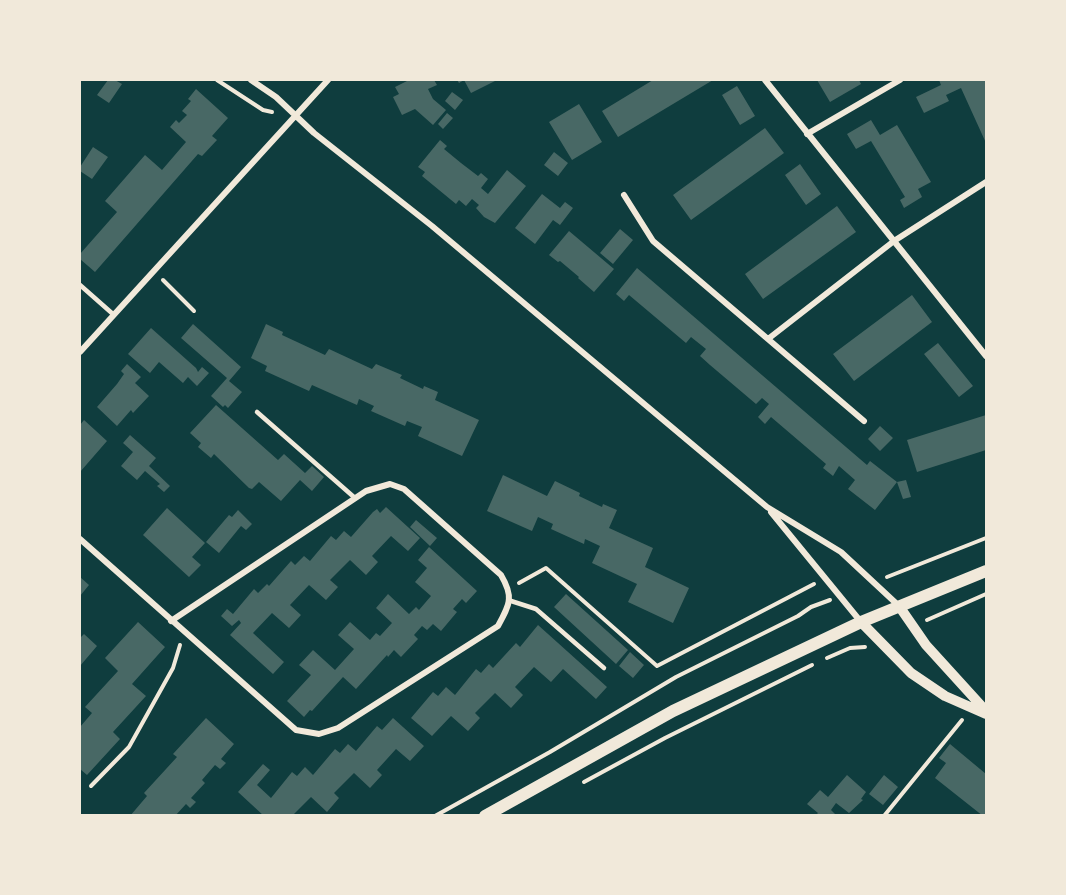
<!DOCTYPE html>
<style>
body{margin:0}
#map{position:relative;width:1066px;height:895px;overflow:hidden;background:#0f3d3e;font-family:"IBM Plex Sans",sans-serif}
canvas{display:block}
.frame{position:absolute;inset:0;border:81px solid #f1e9da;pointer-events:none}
</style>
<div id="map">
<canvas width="1066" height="895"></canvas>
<div class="frame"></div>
</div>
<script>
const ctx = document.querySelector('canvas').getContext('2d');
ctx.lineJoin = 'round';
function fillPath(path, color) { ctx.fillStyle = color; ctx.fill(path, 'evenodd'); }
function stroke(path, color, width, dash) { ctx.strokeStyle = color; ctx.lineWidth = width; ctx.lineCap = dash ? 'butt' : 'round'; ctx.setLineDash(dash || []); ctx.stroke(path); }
const building = new Path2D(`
 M108,80H115L122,84L109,103L97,95Z
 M409,80H434L437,85L428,89L433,99L446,110L433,125L415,109L402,115L393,97L399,94L395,87Z
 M457,80H497L471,93L464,80L459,83Z
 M653,80H713L618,137L602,111Z
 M817,80H859L861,84L830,102Z
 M939,80H986V143L961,88L946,95L949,101L924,113L916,97L941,85Z
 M737,86L755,116L740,125L722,95Z
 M196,89L228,118L212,136L217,140L202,156L198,154L95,272L80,259V254L117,212L105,201L145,155L162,170L186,142L170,127L176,120L179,123L187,115L182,111L191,101L188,99Z
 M452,92L463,100L455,110L445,101Z
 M579,104L602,142L572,160L549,122Z
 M447,113L453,118L443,129L438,124Z
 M871,120L880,135L897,125L931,182L918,189L922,197L904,208L900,200L905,197L871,141L856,149L847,134Z
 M765,128L784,153L691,220L673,195Z
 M440,140L447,146L444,149L461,163L478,176L481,173L488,179L481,188L488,194L507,170L526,186L495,223L484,217L476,208L479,205L472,199L466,206L459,200L456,204L422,176L425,172L418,167Z
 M93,147L108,157L92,179L80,171V167Z
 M554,152L568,163L558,176L544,165Z
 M800,164L821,194L806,205L785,175Z
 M542,194L560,208L565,202L573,208L560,225L553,220L535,244L515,228Z
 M837,206L856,232L763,299L745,274Z
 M620,229L633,240L613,264L600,253Z
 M569,231L614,269L594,292L578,278L579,277L560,261L558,262L549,255Z
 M637,268L867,465L870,461L897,482L906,480L911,497L903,499L897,482L875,510L848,489L855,480L839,466L833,476L823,468L826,464L771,417L765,424L758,417L769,404L762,398L756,404L710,365L700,356L706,349L691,337L686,343L629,295L624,301L616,294Z
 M912,295L932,322L854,381L833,354Z
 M193,324L241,367L229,381L242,392L228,408L225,405L223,407L211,396L227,378L181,338Z
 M266,324L283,332L282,335L325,355L329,349L372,369L376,364L402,375L400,378L423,389L424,386L438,392L435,400L479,420L462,456L418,436L422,427L407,421L405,426L371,411L374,406L359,399L357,405L312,385L309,391L265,371L267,366L251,358Z
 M151,328L196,368L198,372L202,367L209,373L197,386L188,377L183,383L159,362L150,373L128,354Z
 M938,343L973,386L959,397L924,354Z
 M127,364L141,377L135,383L149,396L133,413L131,410L117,426L97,407L117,384L124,374L121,371Z
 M216,405L278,460L284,454L305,473L312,466L324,477L312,491L300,480L281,501L259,482L252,489L249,488L214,454L211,458L198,447L201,443L190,433Z
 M986,415V450L917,472L907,440Z
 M84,420L107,441L80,472V425Z
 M880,426L893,438L880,451L868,439Z
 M130,435L156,458L149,466L170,486L164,492L157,486L160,484L145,471L137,480L121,466L133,452L123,443Z
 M503,475L547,496L555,481L580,493L579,496L602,507L603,504L617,510L609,528L653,548L645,567L689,588L673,623L628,602L637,584L592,563L600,546L585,539L584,544L551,529L553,524L538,517L532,531L487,511Z
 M386,507L420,538L408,551L391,536L372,556L378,562L366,575L350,560L330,580L338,587L326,600L309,585L290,605L301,615L289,628L272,613L253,633L284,662L273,674L230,635L241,623L239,620L232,626L221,616L227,609L233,614L254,589L258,593L267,584L269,586L291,561L295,565L304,556L310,561L331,536L336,540L344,531L351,537L373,512L377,509L380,513Z
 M167,508L205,543L192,557L201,565L189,577L143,535Z
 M238,510L252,524L246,530L241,526L219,553L206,542L229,515L232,517Z
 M416,520L437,538L430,546L410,527Z
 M429,547L477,591L466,603L462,599L453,609L457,612L441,631L433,624L427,630L422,626L414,635L418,639L401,657L394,650L388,657L387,655L356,689L343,677L312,711L310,710L304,717L287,701L311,675L299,665L313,650L335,670L354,649L338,635L350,622L370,640L376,633L380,636L392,623L376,608L388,594L409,614L416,607L419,610L431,596L415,582L427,568L418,560Z
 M80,577L89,585L80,596Z
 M566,594L628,650L616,664L554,607Z
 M138,622L165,647L132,684L146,696L113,732L120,739L87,775L80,769V727L92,713L85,707L118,671L105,658Z
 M538,625L607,687L596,699L563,669L551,682L534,667L515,687L523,695L511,708L495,693L475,713L480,718L468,731L451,716L432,736L411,718L433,692L438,696L446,687L455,695L476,669L481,673L489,664L493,668L516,643L520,647Z
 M84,634L97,646L80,666V638Z
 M630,652L644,665L633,678L619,666Z
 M206,718L234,744L221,759L226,763L220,769L215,765L202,780L205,783L191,798L196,802L190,808L186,804L175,816H130L147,796L144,793L177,757L173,754Z
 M393,718L424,746L410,761L396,749L377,770L382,775L370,788L354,773L334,793L339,798L327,812L311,797L292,816H264L238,792L263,764L270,770L257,785L271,798L292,772L297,776L305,767L313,775L335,749L340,753L348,744L356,751L377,726L382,730Z
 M950,744L986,774V816H983L935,778L946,763L939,758Z
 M847,775L866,792L861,799L863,800L849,813L836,803L831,810L835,814L834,816H815L818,813L807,804L820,790L828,797Z
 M884,775L898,787L883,805L869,794Z`);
const path = new Path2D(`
 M217,80L263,110L272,112
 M163,280L194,311
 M887,577L986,538
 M519,583L546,568L657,666L814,584
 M927,620L986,594
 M827,658L850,648L865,647
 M584,782L665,738L812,665
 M91,786L129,747L173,668L180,645
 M435,816L550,752L676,677L798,616L811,607L830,600
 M884,816L962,720`);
const service = new Path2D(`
 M80,285L114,315
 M257,412L355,498
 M508,600L536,609L604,668`);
const minor = new Path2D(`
 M251,80L276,97L314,133L432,226L767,507L841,552L899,606
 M765,80L986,356
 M807,134L900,80
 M624,195L653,241L864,421
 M768,339L894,241L986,182
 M80,352L328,80
 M771,512L861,622
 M80,539L296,730L319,734L338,728L498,626C510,604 514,597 501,575L404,489L390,484L366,491L171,621`);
const tertiary = new Path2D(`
 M899,606L926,645L986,711
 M861,622L911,673L945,696L986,714`);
const secondary = new Path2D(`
 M485,816L673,711L861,622L986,571`);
fillPath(building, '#486865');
stroke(path, '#f1e9da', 4);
stroke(service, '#f1e9da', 4.5);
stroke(minor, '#f1e9da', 6);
stroke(tertiary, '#f1e9da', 10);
stroke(secondary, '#f1e9da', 12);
</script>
